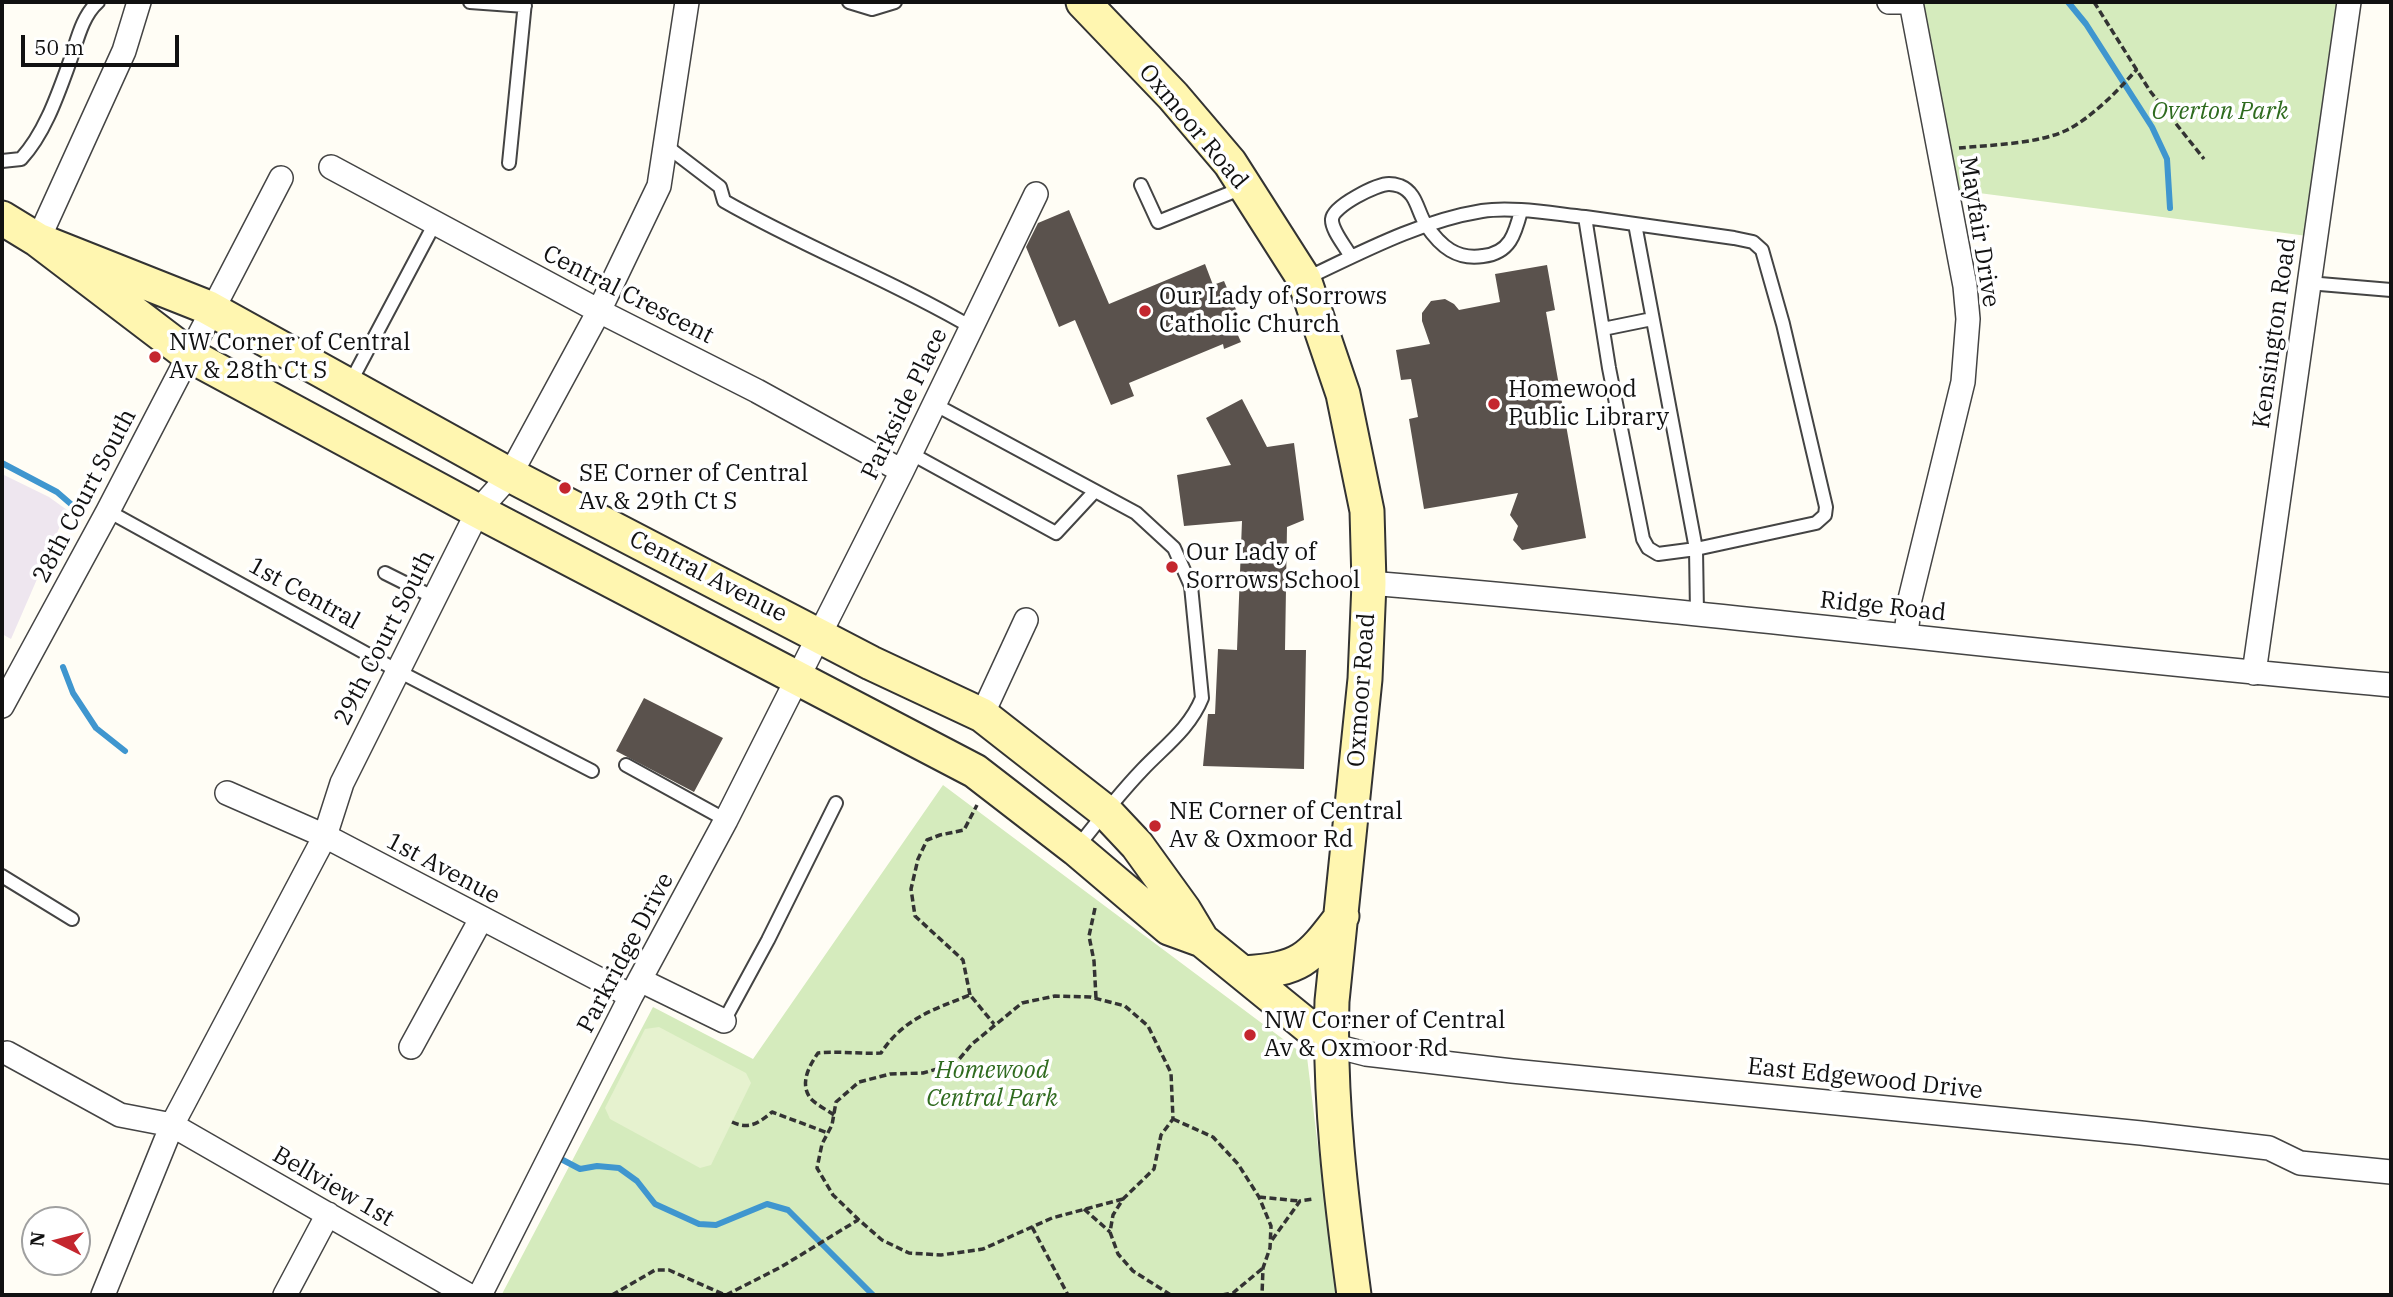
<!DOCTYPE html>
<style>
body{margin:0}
#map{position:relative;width:2393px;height:1297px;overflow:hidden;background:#fffdf5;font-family:"IBM Plex Serif",serif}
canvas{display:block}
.frame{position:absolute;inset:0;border:4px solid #111;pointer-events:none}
.north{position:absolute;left:21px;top:1206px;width:70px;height:70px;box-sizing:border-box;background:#fff;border:2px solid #a0a0a0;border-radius:50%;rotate:276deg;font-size:19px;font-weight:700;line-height:28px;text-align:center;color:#111}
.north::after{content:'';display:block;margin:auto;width:24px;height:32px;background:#c4262e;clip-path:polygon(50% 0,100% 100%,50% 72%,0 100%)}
.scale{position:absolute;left:21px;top:35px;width:158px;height:32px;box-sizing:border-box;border:4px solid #111;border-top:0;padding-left:9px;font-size:21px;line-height:24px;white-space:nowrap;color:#111;-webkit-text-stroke:5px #fff;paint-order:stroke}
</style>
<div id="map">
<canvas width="2393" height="1297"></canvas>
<div class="frame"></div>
<div class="north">N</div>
<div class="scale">50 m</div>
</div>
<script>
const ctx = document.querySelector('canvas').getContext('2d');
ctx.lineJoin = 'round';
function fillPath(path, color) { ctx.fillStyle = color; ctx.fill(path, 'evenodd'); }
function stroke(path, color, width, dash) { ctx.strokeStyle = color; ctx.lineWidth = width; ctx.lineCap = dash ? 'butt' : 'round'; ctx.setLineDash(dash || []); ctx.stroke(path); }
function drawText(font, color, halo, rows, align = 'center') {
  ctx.font = font + ' "IBM Plex Serif",serif'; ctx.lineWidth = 7; ctx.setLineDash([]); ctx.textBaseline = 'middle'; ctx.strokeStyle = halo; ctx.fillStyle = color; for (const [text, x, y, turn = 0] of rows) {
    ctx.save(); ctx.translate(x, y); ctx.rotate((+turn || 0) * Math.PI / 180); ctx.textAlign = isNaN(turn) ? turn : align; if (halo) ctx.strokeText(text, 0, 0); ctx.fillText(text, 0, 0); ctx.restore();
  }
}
const industrial = new Path2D(`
 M2,474L49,497L67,510L11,639L2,634Z`);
const green = new Path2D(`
 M1915,2H2349L2315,237L1956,190Z
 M943,785L1307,1057L1336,1295L502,1294L653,1007L753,1059Z`);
const pitch = new Path2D(`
 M659,1027L746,1073L751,1083L711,1165L700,1168L610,1119L605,1108L645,1029Z`);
const stream = new Path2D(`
 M2068,2L2086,24L2152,127L2167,159L2170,208
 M2,463L57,492L72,505
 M63,667L73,693L96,728L125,751
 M561,1159L580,1169L597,1166L619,1168L637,1181L655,1204L699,1224L716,1225L767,1204L788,1210L873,1295`);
const building = new Path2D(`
 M1069,210L1109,304L1205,264L1213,285L1224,281L1240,319L1232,322L1241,342L1224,349L1223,344L1129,383L1134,396L1111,405L1075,320L1059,327L1026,247L1038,223Z
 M1547,265L1555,310L1546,312L1586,538L1522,550L1513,540L1518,526L1510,515L1518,493L1424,509L1409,419L1418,417L1411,379L1401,380L1396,350L1430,344L1422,321V313L1431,301L1445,299L1454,304L1459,310L1500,302L1495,274Z
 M1242,399L1267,447L1294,443L1304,520L1287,527L1285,650H1306L1304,769L1203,766L1208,714H1215L1218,649L1237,650L1242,521L1184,526L1177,475L1231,465L1206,418Z
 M644,698L723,738L694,792L616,751Z`);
const path = new Path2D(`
 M2094,2L2150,91L2204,159
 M1959,148C1990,145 2038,144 2067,130C2091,118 2119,90 2137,69
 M1095,908L1089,936L1094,961L1096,998
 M970,995L963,960L915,916L911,889L918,859L927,840L940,835L964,830L977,805
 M834,1115C827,1110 817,1105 811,1099C799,1084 809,1066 818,1053C840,1051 860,1054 881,1053C903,1019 934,1009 970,995L994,1024
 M1173,1119L1213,1137L1238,1164L1259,1197L1271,1226L1270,1248L1263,1268L1262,1295
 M732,1122C749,1130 759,1123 772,1112L828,1133
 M1259,1197L1299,1201
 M1123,1199L1052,1218L983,1249L941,1255L909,1253L882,1240L859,1220L833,1195L817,1168L822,1144L832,1125L836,1102L859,1082L890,1074L923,1073L955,1064L972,1044L1022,1003L1055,996L1090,997L1125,1006L1148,1026L1171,1073L1173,1119L1161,1135L1154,1169L1123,1199L1113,1215L1110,1232L1118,1254L1133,1271L1171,1295
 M1084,1209L1110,1232
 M1032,1227L1068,1295
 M1272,1240L1300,1201L1313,1199
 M612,1295L655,1270H669L725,1295
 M726,1295L781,1267L858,1220
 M1222,1295L1233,1293L1263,1268`);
const lane = new Path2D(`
 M470,2L525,6
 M849,2L872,9L895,2
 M665,145L720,187L724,201C804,247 891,280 971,327
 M2,161L21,159C45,133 58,94 70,61C77,41 82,16 98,2
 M509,163L525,2
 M1141,185L1158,222L1245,187
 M1635,224L1696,549L1816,523L1825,515L1826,507L1783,324L1762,250L1753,242L1734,238L1585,217L1609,368L1643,539L1648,548L1658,554L1696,549L1697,613
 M1351,257C1346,247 1331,230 1332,219C1333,206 1377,184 1389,184C1393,184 1397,185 1400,186C1417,193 1417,211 1426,225C1441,247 1457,260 1483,256C1510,253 1515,234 1521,211
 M1305,279C1362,252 1420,221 1482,211C1512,206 1555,214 1585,217
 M2308,283L2391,290
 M1603,329L1652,319
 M349,385L435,223
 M934,404L1136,513L1174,548L1191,586L1202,698C1190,728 1165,746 1143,769C1119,794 1097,822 1076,849
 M910,453L1056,533L1095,491
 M108,511L398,671L592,771
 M385,573L435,598
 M626,765L726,820
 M2,876L72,919
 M724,1021L768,940L836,803`);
const street = new Path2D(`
 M1889,2H1911
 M331,167L599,311L757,391L902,471
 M38,240L124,51L139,2
 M1369,583C1710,611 2050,655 2391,685
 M1906,635L1910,599L1963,382L1968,319L1965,286L1911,2
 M2254,673L2349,2
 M2,706L108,511L281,178
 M982,715L1026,620
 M227,793L325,836L631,996
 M640,980L724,1021
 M1331,1045L1366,1054L1512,1071L2141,1133L2269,1148L2300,1163L2391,1172
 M411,1047L481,919
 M7,1053L120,1115L172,1125L468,1295
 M103,1295L172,1125L325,836L342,783L478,511L510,475L599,311L659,186L687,2
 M285,1295L328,1214
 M480,1295L631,996L726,820L902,471L1036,194`);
const secondary = new Path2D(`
 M1083,2L1173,96L1230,163L1304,279L1343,394L1367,511L1369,583L1365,679L1332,1001C1329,1099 1341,1198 1354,1295
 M2,218L38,240L189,355L478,511L975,771L1076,849L1169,928L1202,940
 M38,240L207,307L510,475L871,663L982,715L1106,812L1137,845L1184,910L1202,940L1331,1045
 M1243,973C1301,969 1308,961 1342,916`);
const markers = [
 [1145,311,7,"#c4262e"],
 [155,357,7,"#c4262e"],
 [1494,404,7,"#c4262e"],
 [565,488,7,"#c4262e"],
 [1172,567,7,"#c4262e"],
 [1155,826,7,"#c4262e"],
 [1250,1035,7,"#c4262e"]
];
const parkNames = [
 ["Overton Park",2220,112],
 ["Homewood",992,1071],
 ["Central Park",992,1099]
];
const streetNames = [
 ["Oxmoor Road",1193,127,50],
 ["Mayfair Drive",1979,232,81],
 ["Central Crescent",628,295,27],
 ["Kensington Road",2275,333,-82],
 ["Parkside Place",905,404,-64],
 ["28th Court South",85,496,-62],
 ["Central Avenue",708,577,27],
 ["1st Central",304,594,29],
 ["Ridge Road",1883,607,6],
 ["29th Court South",385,638,-63],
 ["Oxmoor Road",1362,690,-86],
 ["1st Avenue",443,869,28],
 ["Parkridge Drive",626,953,-62],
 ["East Edgewood Drive",1865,1079,6],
 ["Bellview 1st",333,1187,30]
];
const poiNames = [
 ["Our Lady of Sorrows",1159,297],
 ["Catholic Church",1159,325],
 ["NW Corner of Central",169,343],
 ["Av & 28th Ct S",169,371],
 ["Homewood",1508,390],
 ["Public Library",1508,418],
 ["SE Corner of Central",579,474],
 ["Av & 29th Ct S",579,502],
 ["Our Lady of",1186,553],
 ["Sorrows School",1186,581],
 ["NE Corner of Central",1169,812],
 ["Av & Oxmoor Rd",1169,840],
 ["NW Corner of Central",1264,1021],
 ["Av & Oxmoor Rd",1264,1049]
];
fillPath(industrial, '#eee6ef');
fillPath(green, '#d5ebbd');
fillPath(pitch, '#e6f2cf');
stroke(stream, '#3f96cf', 6);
fillPath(building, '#5a524d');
stroke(lane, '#444', 16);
stroke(street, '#444', 26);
stroke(secondary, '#333', 37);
stroke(path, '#333', 3.5, [7, 3.5]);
stroke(lane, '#fff', 12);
stroke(street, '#fff', 23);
stroke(secondary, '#fff6b0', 33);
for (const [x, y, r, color] of markers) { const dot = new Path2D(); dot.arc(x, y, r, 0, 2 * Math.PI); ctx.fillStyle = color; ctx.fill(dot); stroke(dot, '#fff', 2.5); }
drawText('italic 24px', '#2f6b1f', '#fff', parkNames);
drawText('24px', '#111', '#fff', streetNames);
drawText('24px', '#111', '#fff', poiNames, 'left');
</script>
